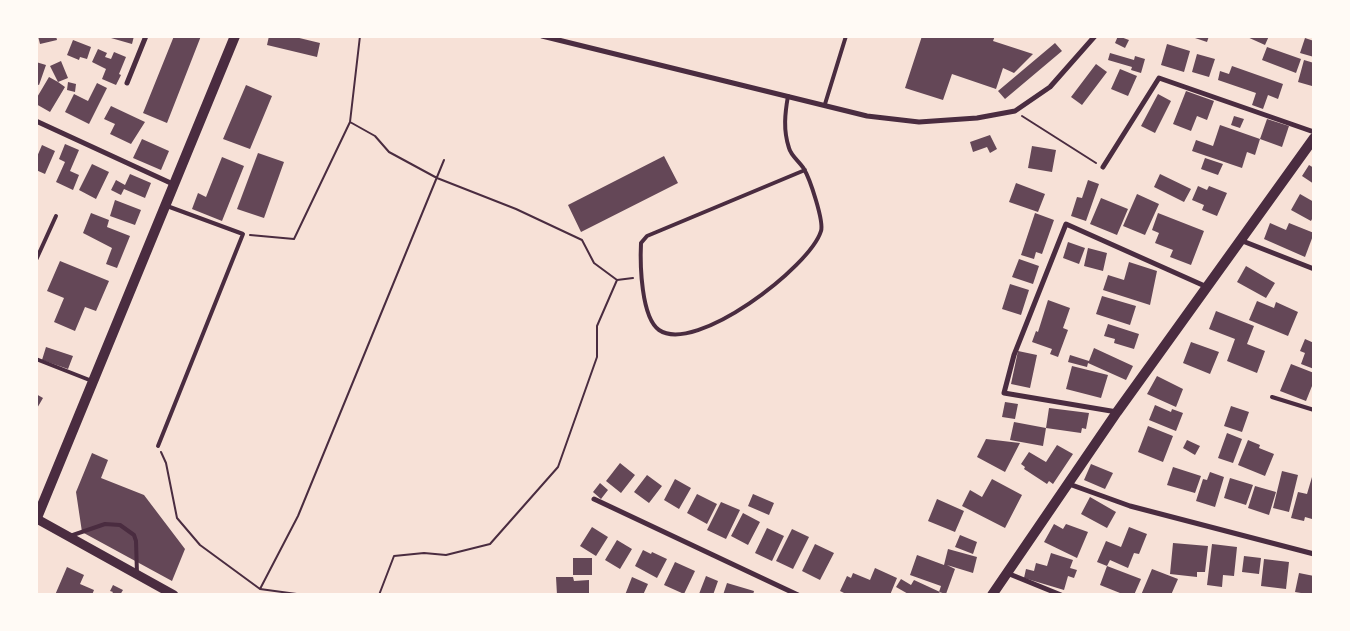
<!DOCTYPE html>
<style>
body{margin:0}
#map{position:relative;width:1350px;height:631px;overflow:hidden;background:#f7e1d7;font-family:Cabin,sans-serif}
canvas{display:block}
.frame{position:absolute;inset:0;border:38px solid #fffaf5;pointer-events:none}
</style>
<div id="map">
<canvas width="1350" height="631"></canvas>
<div class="frame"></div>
</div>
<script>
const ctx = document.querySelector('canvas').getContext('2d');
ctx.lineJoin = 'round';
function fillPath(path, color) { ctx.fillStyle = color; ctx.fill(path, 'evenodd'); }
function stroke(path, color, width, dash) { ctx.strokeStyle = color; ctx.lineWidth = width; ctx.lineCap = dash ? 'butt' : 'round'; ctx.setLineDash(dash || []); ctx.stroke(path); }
const building = new Path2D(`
 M38,36H56L57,40L40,44Z
 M104,36H134L132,44Z
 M174,36H201L167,123L143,113Z
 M269,36H291L320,43L317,57L267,45Z
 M922,36H995L993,41L1033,54L1014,73L1003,68L996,89L952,74L943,100L905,88Z
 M1118,36L1129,40L1125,48L1115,43Z
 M1189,36H1209L1207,42Z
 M1245,36H1269L1265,45Z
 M1305,38L1314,41V57L1300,53Z
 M73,40L91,47L87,59L80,57L79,60L67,55Z
 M1055,43L1062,51L1005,99L998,91Z
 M1167,44L1190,51L1184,72L1161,65Z
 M1267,47L1301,59L1296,73L1262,60Z
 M98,49L107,53L105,57L111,59L114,52L126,57L119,74L121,75L116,85L102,79L106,69L92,62Z
 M1110,53L1134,60L1135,56L1145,59L1141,73L1131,70L1132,67L1108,60Z
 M1197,54L1215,59L1209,77L1192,72Z
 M1304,60L1314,63L1312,86L1298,82Z
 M61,61L68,78L58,82L65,87L50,112L36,104V99L49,77L58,82L50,66Z
 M36,62L46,65L39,85L36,84Z
 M1096,64L1107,72L1082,105L1071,97Z
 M1232,66L1283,84L1278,99L1268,95L1263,109L1252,105L1256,93L1218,80L1220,71L1229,74Z
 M1120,69L1137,76L1128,96L1111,89Z
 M68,82L76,84L75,92L67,90Z
 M97,83L107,88L89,124L65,112L74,94L88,101Z
 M246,85L272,96L250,149L223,139Z
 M1186,91L1214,101L1207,120L1197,116L1191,131L1173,124Z
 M1158,94L1171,101L1155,133L1141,126Z
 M111,106L145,122L131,144L110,134L115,124L104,119Z
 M1234,116L1244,119L1240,128L1231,125Z
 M1267,119L1289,126L1282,147L1260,139Z
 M1220,125L1260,139L1255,155L1247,152L1242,168L1192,151L1196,140L1213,146Z
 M990,135L997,149L990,153L987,147L973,152L970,142Z
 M142,139L169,151L161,170L133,158Z
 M65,144L79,150L70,171L79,175L73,190L56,182L65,162L59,159Z
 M42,145L55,151L45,174L36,170V159Z
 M1032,146L1056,150L1052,172L1028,168Z
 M258,153L284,162L264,218L237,209Z
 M664,156L678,183L581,232L568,205Z
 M222,157L244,166L222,221L192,209L198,193L206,197Z
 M1205,158L1223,164L1218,175L1201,169Z
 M92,164L109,172L96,199L79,190Z
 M1309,165L1314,168V184L1302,176Z
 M130,174L151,183L145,198L124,189L121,195L111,190L116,180L125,185Z
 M1160,174L1191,189L1184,202L1154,187Z
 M1088,180L1099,184L1086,221L1071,216L1077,197L1082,198Z
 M1016,183L1045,194L1038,212L1009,202Z
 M1198,186L1207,190L1209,186L1227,193L1217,216L1202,210L1204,205L1192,200Z
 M1137,194L1159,204L1145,235L1123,226Z
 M1300,194L1314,202V215L1311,221L1291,210Z
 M1101,198L1128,209L1117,235L1090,224Z
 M115,200L141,210L135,225L110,216Z
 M91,213L109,220L107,227L130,236L117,268L106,264L112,248L83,233Z
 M1035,213L1054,220L1042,254L1036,252L1034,259L1021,255Z
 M1158,213L1204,231L1191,265L1170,257L1173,250L1155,243L1159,233L1152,230Z
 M1270,223L1286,230L1289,223L1314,233L1305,257L1264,239Z
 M1068,242L1085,248L1079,264L1063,258Z
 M1088,248L1107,253L1103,271L1084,266Z
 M1019,259L1039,266L1033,284L1012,277Z
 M60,261L109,281L96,311L85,307L75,331L54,322L64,298L47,291Z
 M1129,262L1157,271L1150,305L1103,290L1108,275L1124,280Z
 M1246,266L1275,283L1266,298L1237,282Z
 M1010,284L1029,290L1021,315L1002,309Z
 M1102,296L1136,306L1130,325L1096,314Z
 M1048,300L1070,308L1063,328L1068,330L1058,357L1050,354L1052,349L1032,342L1036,331L1038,332Z
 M1257,301L1274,308L1276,302L1298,312L1288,336L1249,320Z
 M1216,311L1254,326L1247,344L1265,351L1257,373L1227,361L1235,339L1209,329Z
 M1108,324L1139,334L1134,349L1114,343L1115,339L1104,336Z
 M1305,339L1314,343V369L1301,364L1305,353L1300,351Z
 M1191,342L1219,352L1210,374L1183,363Z
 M46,347L73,356L68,369L42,360Z
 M1094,348L1133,366L1126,380L1088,363L1087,367L1068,362L1070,355L1089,361Z
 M1018,351L1037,355L1030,388L1011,384Z
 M1291,364L1314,373V381L1306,401L1280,391Z
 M1072,366L1108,375L1101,398L1066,389Z
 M1157,376L1183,389L1176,407L1147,394Z
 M36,394L43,398L36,410Z
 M1005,402L1018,404L1015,419L1002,417Z
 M1155,405L1171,412L1172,409L1183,413L1176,431L1149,420Z
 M1231,406L1249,412L1242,432L1224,426Z
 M1049,408L1089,413L1086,429L1082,428L1081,433L1046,428Z
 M1014,422L1046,428L1043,446L1010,440Z
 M1148,426L1173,436L1163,462L1138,452Z
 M1227,433L1242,439L1233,463L1218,458Z
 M986,439L1020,443L1005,472L977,457Z
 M1187,440L1200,446L1195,455L1183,448Z
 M1248,440L1260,445L1259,448L1274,454L1265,476L1238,465Z
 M1057,445L1073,454L1053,484L1049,481L1047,484L1024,469L1025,467L1021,464L1029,452L1046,462Z
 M92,453L108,460L101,478L144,495L185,549L172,581L82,532L76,492Z
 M620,463L635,475L621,493L606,481Z
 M1091,464L1113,473L1105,489L1084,480Z
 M1173,467L1201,476L1195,493L1167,485Z
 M1282,471L1298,475L1289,512L1273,508Z
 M1210,472L1224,477L1215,507L1196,501L1203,479L1207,480Z
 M647,475L662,486L649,503L634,492Z
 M1312,477L1314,511L1312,519L1305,517L1304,521L1291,518L1298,492L1307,494Z
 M1230,478L1253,485L1246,505L1224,498Z
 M675,479L691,488L679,509L664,500Z
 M992,479L1022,495L1005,528L962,506L970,490L982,497Z
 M600,483L608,490L601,499L593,492Z
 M1255,486L1276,492L1269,515L1248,508Z
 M697,494L717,504L707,524L687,513Z
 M753,494L774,503L769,515L748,506Z
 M1090,497L1116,512L1107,528L1081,514Z
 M937,499L964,511L955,532L928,521Z
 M721,502L740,510L726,539L707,530Z
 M743,513L760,522L748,545L731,536Z
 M1054,524L1063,529L1066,524L1088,532L1077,558L1044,542Z
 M592,527L608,537L596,556L580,546Z
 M1129,527L1147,534L1139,554L1134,553L1128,568L1110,560L1107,566L1097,562L1106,541L1121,547Z
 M767,528L784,536L772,561L755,553Z
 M792,529L809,537L793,569L776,561Z
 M960,535L977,542L973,554L955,547Z
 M617,540L632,549L620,569L605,560Z
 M1173,543L1208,546L1205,572H1197V577L1170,574Z
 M815,544L834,553L820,580L802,571Z
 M1212,544L1237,547L1234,576L1223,575L1222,587L1207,585Z
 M948,549L977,557L973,573L947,565L955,569L946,594L939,592L941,586L910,575L917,555L944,565Z
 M643,550L651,554L652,552L667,559L657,578L635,566Z
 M1051,553L1073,560L1070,568L1077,570L1074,578L1068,576L1064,590L1024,578L1026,569L1034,571L1036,563L1047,566Z
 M1244,556L1261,558L1259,574L1242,572Z
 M573,558H592V575H573Z
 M1264,559L1289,562L1286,589L1261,586Z
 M675,562L695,571L684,594L664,585Z
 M1107,566L1141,579L1134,595H1125L1100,585Z
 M67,567L84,575L80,584L94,590L92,595H55Z
 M875,568L897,578L890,595H848L840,591L847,576L851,578L853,573L870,580Z
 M1152,569L1178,579L1171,595H1141Z
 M1299,573L1314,576L1313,595L1295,592Z
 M706,576L718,581L713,595L699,594Z
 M556,577H573L574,581L589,580V595H557Z
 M632,577L648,584L643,595H625Z
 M901,579L911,585L914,580L940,592L938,595H910L896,587Z
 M727,583L754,591L753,595H723Z
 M113,585L123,590L120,595H111L113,592L110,591Z`);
const path = new Path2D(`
 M1022,116L1096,163
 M350,122L375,136L389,152L437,178L516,209L582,240L594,263L617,280L633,278
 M250,235L294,239L350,122L360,36
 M161,452L166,463L177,518L200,545L260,589L304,595
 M260,589L298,516L444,160
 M379,595L394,556L424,553L446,555L490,544L558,467L597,357V326L617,280`);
const service = new Path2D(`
 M788,96C785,113 783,130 789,148C791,156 800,162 804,169C810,179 824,221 821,231C810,267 695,355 659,330C641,317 640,264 641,243L647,236L805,170
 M825,104L846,36
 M36,260L56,216
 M36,359L92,381
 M1272,397L1314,410
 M158,446L243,234L167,206
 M70,536L105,524L120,525L134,535L136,541L137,574`);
const minor = new Path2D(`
 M542,36L867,116L919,122L977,118L1015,111L1050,87L1095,36
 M127,83L146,36
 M36,121L175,185
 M1103,167L1159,78L1314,132
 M1240,240L1314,269
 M1117,412L1004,393L1014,355L1066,224L1207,287
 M1069,484L1130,506L1314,554
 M594,499L798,595
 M1007,573L1061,595`);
const tertiary = new Path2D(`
 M37,519L174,595`);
const secondary = new Path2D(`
 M36,520L235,36
 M992,595L1117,412L1314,138`);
fillPath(building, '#644757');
stroke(path, '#4a2c40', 2);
stroke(service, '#4a2c40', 4);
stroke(minor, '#4a2c40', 5);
stroke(tertiary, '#4a2c40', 9);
stroke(secondary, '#4a2c40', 10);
</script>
